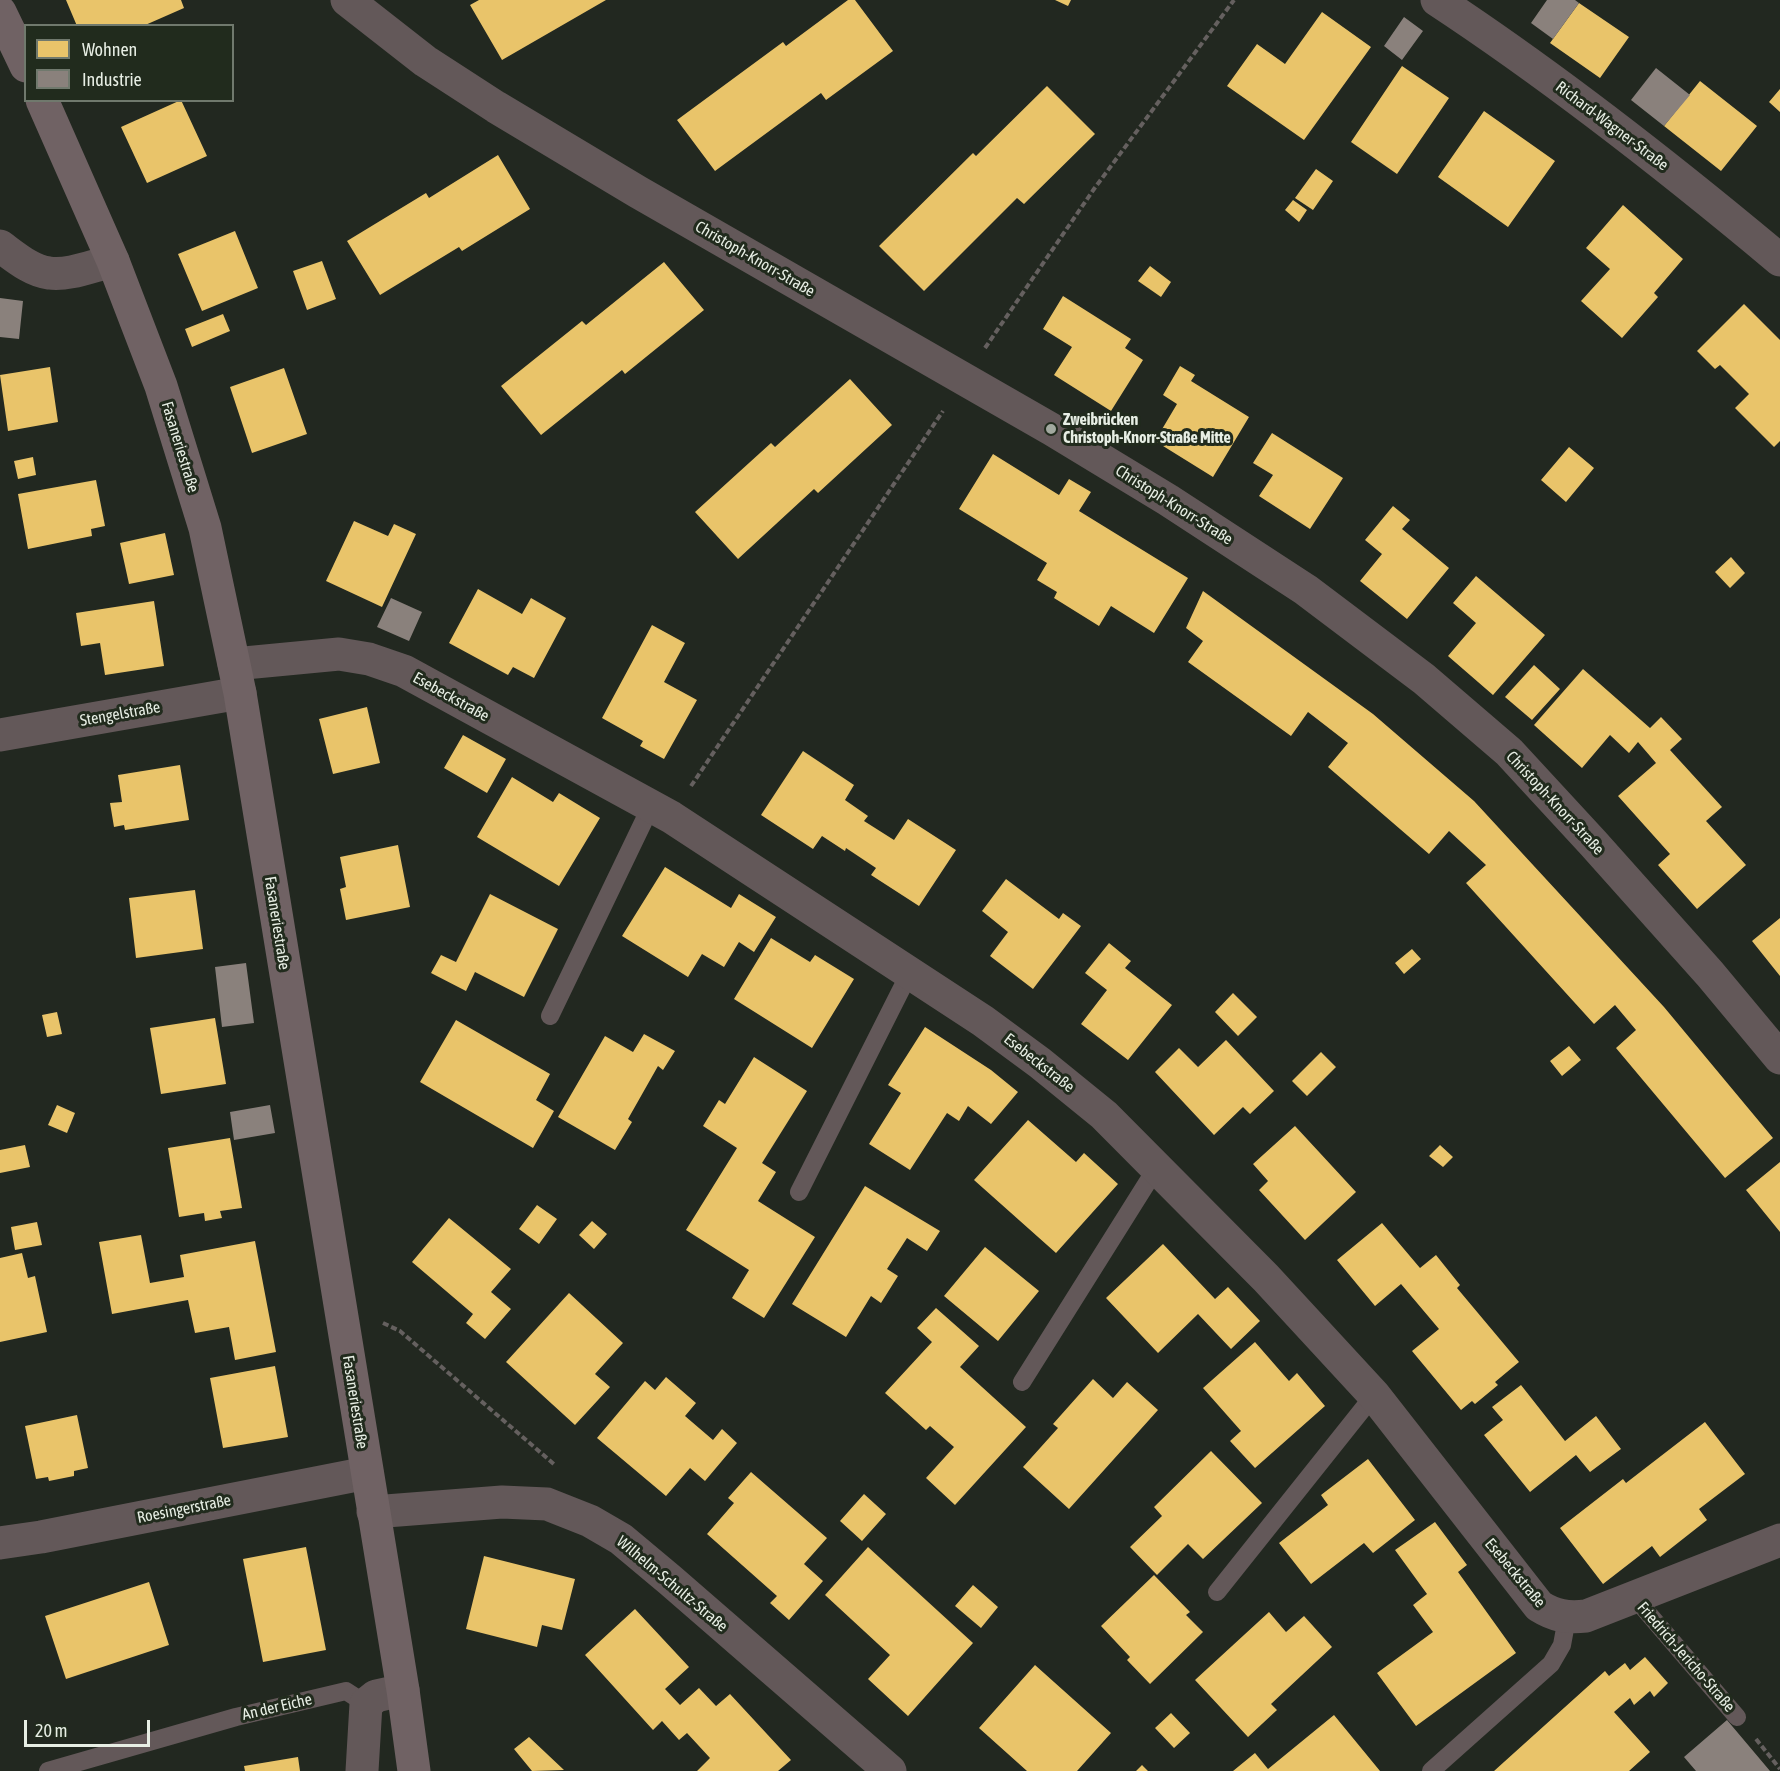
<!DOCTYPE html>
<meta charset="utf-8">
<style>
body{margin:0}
#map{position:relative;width:1780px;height:1771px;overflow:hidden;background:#222820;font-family:"Asap Condensed",sans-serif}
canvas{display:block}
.legend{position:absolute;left:24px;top:24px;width:210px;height:78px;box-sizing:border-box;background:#212b1d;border:2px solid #70796d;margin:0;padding:8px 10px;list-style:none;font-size:18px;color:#e7eee4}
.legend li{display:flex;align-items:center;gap:12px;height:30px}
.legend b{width:30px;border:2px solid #70796d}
.scale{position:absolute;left:24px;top:1720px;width:126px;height:27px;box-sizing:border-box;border:3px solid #e7eee4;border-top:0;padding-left:8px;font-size:18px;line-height:21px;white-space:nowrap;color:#e7eee4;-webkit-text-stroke:4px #212b1d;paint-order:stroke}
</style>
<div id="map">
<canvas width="1780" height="1771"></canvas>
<ul class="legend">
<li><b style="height:16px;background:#e9c46a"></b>Wohnen</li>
<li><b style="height:16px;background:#8a817c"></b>Industrie</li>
</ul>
<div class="scale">20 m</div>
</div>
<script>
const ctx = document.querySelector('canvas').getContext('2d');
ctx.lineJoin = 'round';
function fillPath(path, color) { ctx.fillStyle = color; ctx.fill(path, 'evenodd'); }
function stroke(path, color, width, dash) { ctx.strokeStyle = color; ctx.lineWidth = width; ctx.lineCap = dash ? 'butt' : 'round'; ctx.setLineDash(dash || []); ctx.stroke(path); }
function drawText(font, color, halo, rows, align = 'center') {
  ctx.font = font + ' "Asap Condensed",sans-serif'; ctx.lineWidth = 6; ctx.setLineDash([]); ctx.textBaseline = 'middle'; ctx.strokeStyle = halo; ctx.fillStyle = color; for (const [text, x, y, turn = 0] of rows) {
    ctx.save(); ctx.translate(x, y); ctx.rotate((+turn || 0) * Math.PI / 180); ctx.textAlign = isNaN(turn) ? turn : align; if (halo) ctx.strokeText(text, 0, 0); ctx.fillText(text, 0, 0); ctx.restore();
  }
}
const homes = new Path2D(`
 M66,0H181L184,8L143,26H77Z
 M479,0H606L502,60L470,5Z
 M848,0H855L893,51L826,100L821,93L715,171L677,120L783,42L786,46Z
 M1055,0H1071L1068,6Z
 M1579,3L1629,37L1600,78L1550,43Z
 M1322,12L1371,47L1304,140L1227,86L1257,44L1285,64Z
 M1402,66L1449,98L1397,174L1351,142Z
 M1700,81L1757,126L1721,171L1664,126Z
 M1047,86L1095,134L1024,204L1017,198L924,291L879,246L973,153L976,156Z
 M1780,89V112L1769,102Z
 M181,100L207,156L147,183L121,127Z
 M1484,111L1555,161L1508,227L1438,177Z
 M498,155L530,209L462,251L459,247L380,295L347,241L426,193L429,198Z
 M1316,169L1333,181L1313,210L1295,198Z
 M1293,200L1307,210L1299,222L1285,210Z
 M1623,205L1683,259L1654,293L1658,297L1622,338L1581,301L1610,269L1586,248Z
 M235,231L258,288L202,311L178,254Z
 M322,261L336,299L307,310L293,271Z
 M664,262L704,310L625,374L622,370L541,435L501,386L582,321L586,325Z
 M1150,266L1171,282L1161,297L1138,281Z
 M1063,296L1131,339L1125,348L1143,360L1111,411L1054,375L1072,347L1043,329Z
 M1744,304L1780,340V441L1774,447L1735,408L1749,394L1720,365L1715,369L1697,351Z
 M223,314L230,331L192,347L185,329Z
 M1180,366L1195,375L1191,381L1249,417L1213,477L1155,441L1177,404L1163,395Z
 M50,367L58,422L8,431L0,375Z
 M284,368L307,434L252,453L230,387Z
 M850,379L892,425L818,493L814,489L738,559L695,512L771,443L775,447Z
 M1272,433L1343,478L1310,529L1259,496L1273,475L1253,463Z
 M1569,447L1594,468L1566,502L1541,480Z
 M993,454L1059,495L1069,479L1091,492L1079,511L1188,578L1154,633L1111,606L1099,626L1054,598L1057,592L1037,580L1047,563L959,509Z
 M33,457L36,475L18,479L14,461Z
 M96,480L105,526L91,529L92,536L28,549L18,494Z
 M1393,506L1410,520L1402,529L1449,568L1407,619L1360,581L1382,554L1365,540Z
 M354,521L388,536L394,524L416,534L382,607L326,581Z
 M165,533L174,575L129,584L120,543Z
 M1731,557L1745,573L1730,588L1715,572Z
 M1476,576L1545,635L1493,695L1448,656L1476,623L1453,603Z
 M478,589L522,614L531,598L566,618L534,678L513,667L508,675L449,643Z
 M1203,591L1373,714L1474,801L1664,1007L1773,1138L1725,1178L1616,1048L1636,1030L1615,1005L1594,1024L1466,883L1486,865L1449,831L1429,854L1328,767L1348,743L1308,712L1291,736L1188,662L1203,641L1186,628Z
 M154,601L164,666L105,675L100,643L81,646L76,613Z
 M652,625L685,643L664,682L697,700L664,759L640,746L643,741L602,718Z
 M1534,665L1560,689L1532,720L1505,697Z
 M1583,669L1650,728L1661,717L1682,739L1670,750L1722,807L1706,821L1746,865L1697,909L1658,865L1670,854L1618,796L1656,763L1638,742L1629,753L1610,735L1582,768L1534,725Z
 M367,707L380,763L333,774L319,719Z
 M463,735L506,759L487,793L444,768Z
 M803,751L854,785L845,800L868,816L864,821L894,840L908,819L956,850L919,906L871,875L876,868L846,848L845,851L822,836L813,849L761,815Z
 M180,765L189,820L125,830L124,825L114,827L110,803L122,802L118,775Z
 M512,777L553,802L559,793L600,818L559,886L477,837Z
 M398,845L410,907L346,920L340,889L346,887L340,857Z
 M665,867L731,908L739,894L776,917L754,952L739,942L724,967L702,954L688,977L622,936Z
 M1006,879L1059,919L1063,913L1081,926L1033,989L990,956L1008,932L982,911Z
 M195,890L203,949L136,958L129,898Z
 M490,894L558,929L524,997L475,972L466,991L431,973L441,955L456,962Z
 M1780,918V976L1752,941Z
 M771,938L810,962L815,955L854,979L812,1048L734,999Z
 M1109,943L1131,961L1125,968L1172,1005L1128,1060L1081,1024L1107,990L1085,973Z
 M1412,949L1421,959L1404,974L1395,963Z
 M1233,993L1257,1017L1238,1036L1215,1012Z
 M57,1012L62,1034L47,1037L42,1015Z
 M215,1018L226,1084L161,1094L150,1028Z
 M456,1020L550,1074L536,1100L554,1111L533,1148L420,1082Z
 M925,1027L991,1070L1018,1092L991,1124L968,1106L959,1121L947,1113L910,1170L869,1144L901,1093L888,1085Z
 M644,1034L675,1051L663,1070L658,1066L628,1119L632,1122L615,1150L558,1117L605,1036L633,1052Z
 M1226,1040L1274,1091L1250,1114L1243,1107L1214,1135L1155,1072L1179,1048L1198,1067Z
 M1569,1046L1581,1060L1562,1076L1550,1061Z
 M1321,1052L1336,1067L1307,1096L1292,1081Z
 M754,1057L807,1091L762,1163L776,1172L758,1201L815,1237L764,1318L732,1298L749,1270L686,1230L737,1148L703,1126L719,1100L725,1104Z
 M57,1105L75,1113L67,1133L48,1125Z
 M1028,1120L1076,1162L1084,1153L1118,1184L1056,1253L974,1180Z
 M1295,1126L1356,1192L1305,1240L1259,1190L1268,1181L1253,1164Z
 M230,1138L242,1208L220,1211L222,1218L205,1221L204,1213L179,1217L168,1148Z
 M25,1145L30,1167L0,1173V1150Z
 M1440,1145L1453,1157L1443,1167L1429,1156Z
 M1780,1162V1232L1746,1190Z
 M865,1186L940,1231L927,1251L907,1238L887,1269L898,1276L881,1303L871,1296L846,1337L792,1304Z
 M537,1205L557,1219L539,1244L519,1229Z
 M449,1218L511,1269L491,1292L511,1309L485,1339L466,1323L473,1314L412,1262Z
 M592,1221L607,1234L594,1249L579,1235Z
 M37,1222L42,1245L15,1250L11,1227Z
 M1382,1223L1420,1268L1436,1255L1460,1285L1457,1288L1519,1362L1495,1382L1498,1385L1475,1404L1472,1401L1461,1410L1412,1351L1439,1329L1401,1284L1375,1306L1337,1260Z
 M141,1235L150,1283L184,1277L180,1255L255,1241L276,1352L235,1360L229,1327L195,1333L188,1300L112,1314L99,1242Z
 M1163,1244L1215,1299L1228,1287L1260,1321L1231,1349L1198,1314L1158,1353L1106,1298Z
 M985,1247L1039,1291L998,1341L944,1296Z
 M22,1253L28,1278L35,1276L47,1332L0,1342V1258Z
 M569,1293L623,1343L595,1374L610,1387L575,1425L506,1362Z
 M936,1308L979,1346L960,1367L1026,1427L955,1505L926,1478L954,1447L930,1426L926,1430L885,1393L932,1342L917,1328Z
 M1255,1342L1289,1381L1297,1373L1325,1406L1255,1468L1230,1441L1241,1431L1203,1388Z
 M275,1366L288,1437L223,1448L210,1378Z
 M666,1377L696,1403L685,1416L713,1440L722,1429L737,1443L705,1481L690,1468L666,1496L597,1438L645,1381L655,1390Z
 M1093,1379L1113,1398L1127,1382L1158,1410L1069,1509L1023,1467L1058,1428L1053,1424Z
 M1521,1385L1565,1441L1596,1416L1621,1449L1590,1472L1576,1455L1530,1492L1484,1435L1503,1420L1492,1407Z
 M77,1415L88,1468L74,1471V1476L49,1481L48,1477L36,1479L25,1426Z
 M1705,1422L1745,1474L1699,1509L1707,1520L1660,1557L1652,1546L1603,1584L1560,1528L1623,1479L1626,1483Z
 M1211,1451L1262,1503L1203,1559L1188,1544L1157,1575L1130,1547L1162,1516L1154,1507Z
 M1368,1459L1415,1520L1373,1553L1364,1543L1311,1584L1279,1543L1328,1505L1321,1495Z
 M751,1472L827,1538L804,1564L823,1581L789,1620L770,1603L777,1596L707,1534L734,1503L728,1498Z
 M864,1494L886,1514L862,1541L840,1521Z
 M1435,1522L1467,1565L1458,1572L1516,1653L1416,1726L1377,1673L1433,1632L1413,1605L1427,1594L1395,1550Z
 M306,1547L326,1650L263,1662L243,1559Z
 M868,1547L973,1643L908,1716L868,1679L890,1655L825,1595Z
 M484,1556L575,1579L562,1630L542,1625L537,1647L466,1629Z
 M1154,1575L1190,1612L1186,1615L1203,1632L1150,1684L1127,1660L1130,1657L1101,1626Z
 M149,1582L169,1645L66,1679L45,1616Z
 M973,1585L998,1607L981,1628L955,1606Z
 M635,1609L689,1667L665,1689L680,1705L699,1688L716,1706L730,1694L791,1760L778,1771H697L710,1758L687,1733L679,1740L662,1721L653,1730L585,1655Z
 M1269,1612L1286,1632L1304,1616L1332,1647L1271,1704L1277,1710L1248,1737L1195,1680Z
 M1645,1657L1668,1683L1654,1697L1650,1691L1634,1705L1630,1698L1614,1712L1650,1752L1629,1771H1494L1605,1671L1609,1676L1625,1663L1630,1670Z
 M1035,1665L1111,1733L1077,1771H1027L979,1728Z
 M1171,1713L1190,1733L1174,1748L1155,1728Z
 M1334,1715L1380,1771H1233L1255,1753L1268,1769Z
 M529,1737L564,1770L532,1771L514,1749Z
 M298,1757L300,1771H245L244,1766Z
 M1142,1765L1148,1771H1136Z`);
const industry = new Path2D(`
 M1547,0H1575L1579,3L1553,39L1531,23Z
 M1404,17L1423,31L1402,60L1384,46Z
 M1656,68L1690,95L1664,126L1631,100Z
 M0,298L23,301L19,339L0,337Z
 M391,598L422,612L409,641L377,627Z
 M246,963L254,1023L222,1027L215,967Z
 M270,1105L275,1133L234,1140L230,1112Z
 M1727,1720L1770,1771H1696L1684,1757Z`);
const path = new Path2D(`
 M985,348L1094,189L1234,0
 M691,786L943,411
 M383,1323L400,1331L555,1465
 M1756,1739L1780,1769`);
const lane = new Path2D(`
 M550,1016L651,806
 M799,1192L910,972
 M1022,1382L1157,1167
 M1217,1592L1374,1395
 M1635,1598L1737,1717
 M48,1771L236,1717L346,1691L366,1704
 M1431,1771L1551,1664L1562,1645L1567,1618`);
const street = new Path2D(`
 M347,0L425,61L496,107L638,192L1051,429L1168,500L1306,590L1424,679L1509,752L1593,843L1710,974L1780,1058
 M1437,0C1557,79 1670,168 1780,260
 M0,246C14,256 31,271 49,273C69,276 94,265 113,261
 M234,664L339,654L369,659L404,671L671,817L983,1021L1040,1063L1104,1115L1266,1278L1374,1395L1539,1606C1555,1616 1567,1618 1586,1616L1780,1540
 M0,735L240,693
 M373,1512L502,1502L547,1504L590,1521L621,1539L670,1580L890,1771
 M0,1543L41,1537L367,1473
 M362,1771L366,1704L376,1696L403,1690`);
const secondary = new Path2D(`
 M0,12L26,66
 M42,100L113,261L161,386L205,528L240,693L403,1690L414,1771`);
const markers = [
 [1051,429,6,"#a2a99f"]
];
const streetNames = [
 ["Richard-Wagner-Straße",1612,126,37],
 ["Christoph-Knorr-Straße",755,259,30],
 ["Fasaneriestraße",180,447,73],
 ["Christoph-Knorr-Straße",1174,505,32],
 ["Esebeckstraße",451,697,29],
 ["Stengelstraße",120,714,-10],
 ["Christoph-Knorr-Straße",1555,803,47],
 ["Fasaneriestraße",277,923,81],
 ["Esebeckstraße",1039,1063,38],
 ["Fasaneriestraße",355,1402,81],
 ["Roesingerstraße",184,1509,-11],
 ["Esebeckstraße",1515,1573,50],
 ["Wilhelm-Schultz-Straße",672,1584,40],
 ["Friedrich-Jericho-Straße",1686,1657,49],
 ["An der Eiche",277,1707,-13]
];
const poiNames = [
 ["Zweibrücken",1063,420],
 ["Christoph-Knorr-Straße Mitte",1063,438]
];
fillPath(homes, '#e9c46a');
fillPath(industry, '#8a817c');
stroke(path, '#65605f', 4, [6, 3]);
stroke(lane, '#635859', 18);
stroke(street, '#635859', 33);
stroke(secondary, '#706264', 33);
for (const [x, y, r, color] of markers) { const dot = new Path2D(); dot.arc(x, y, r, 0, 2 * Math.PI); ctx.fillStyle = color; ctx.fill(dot); stroke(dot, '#212b1d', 2); }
drawText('16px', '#e7eee4', '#212b1d', streetNames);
drawText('bold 16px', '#e7eee4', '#212b1d', poiNames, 'left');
</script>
